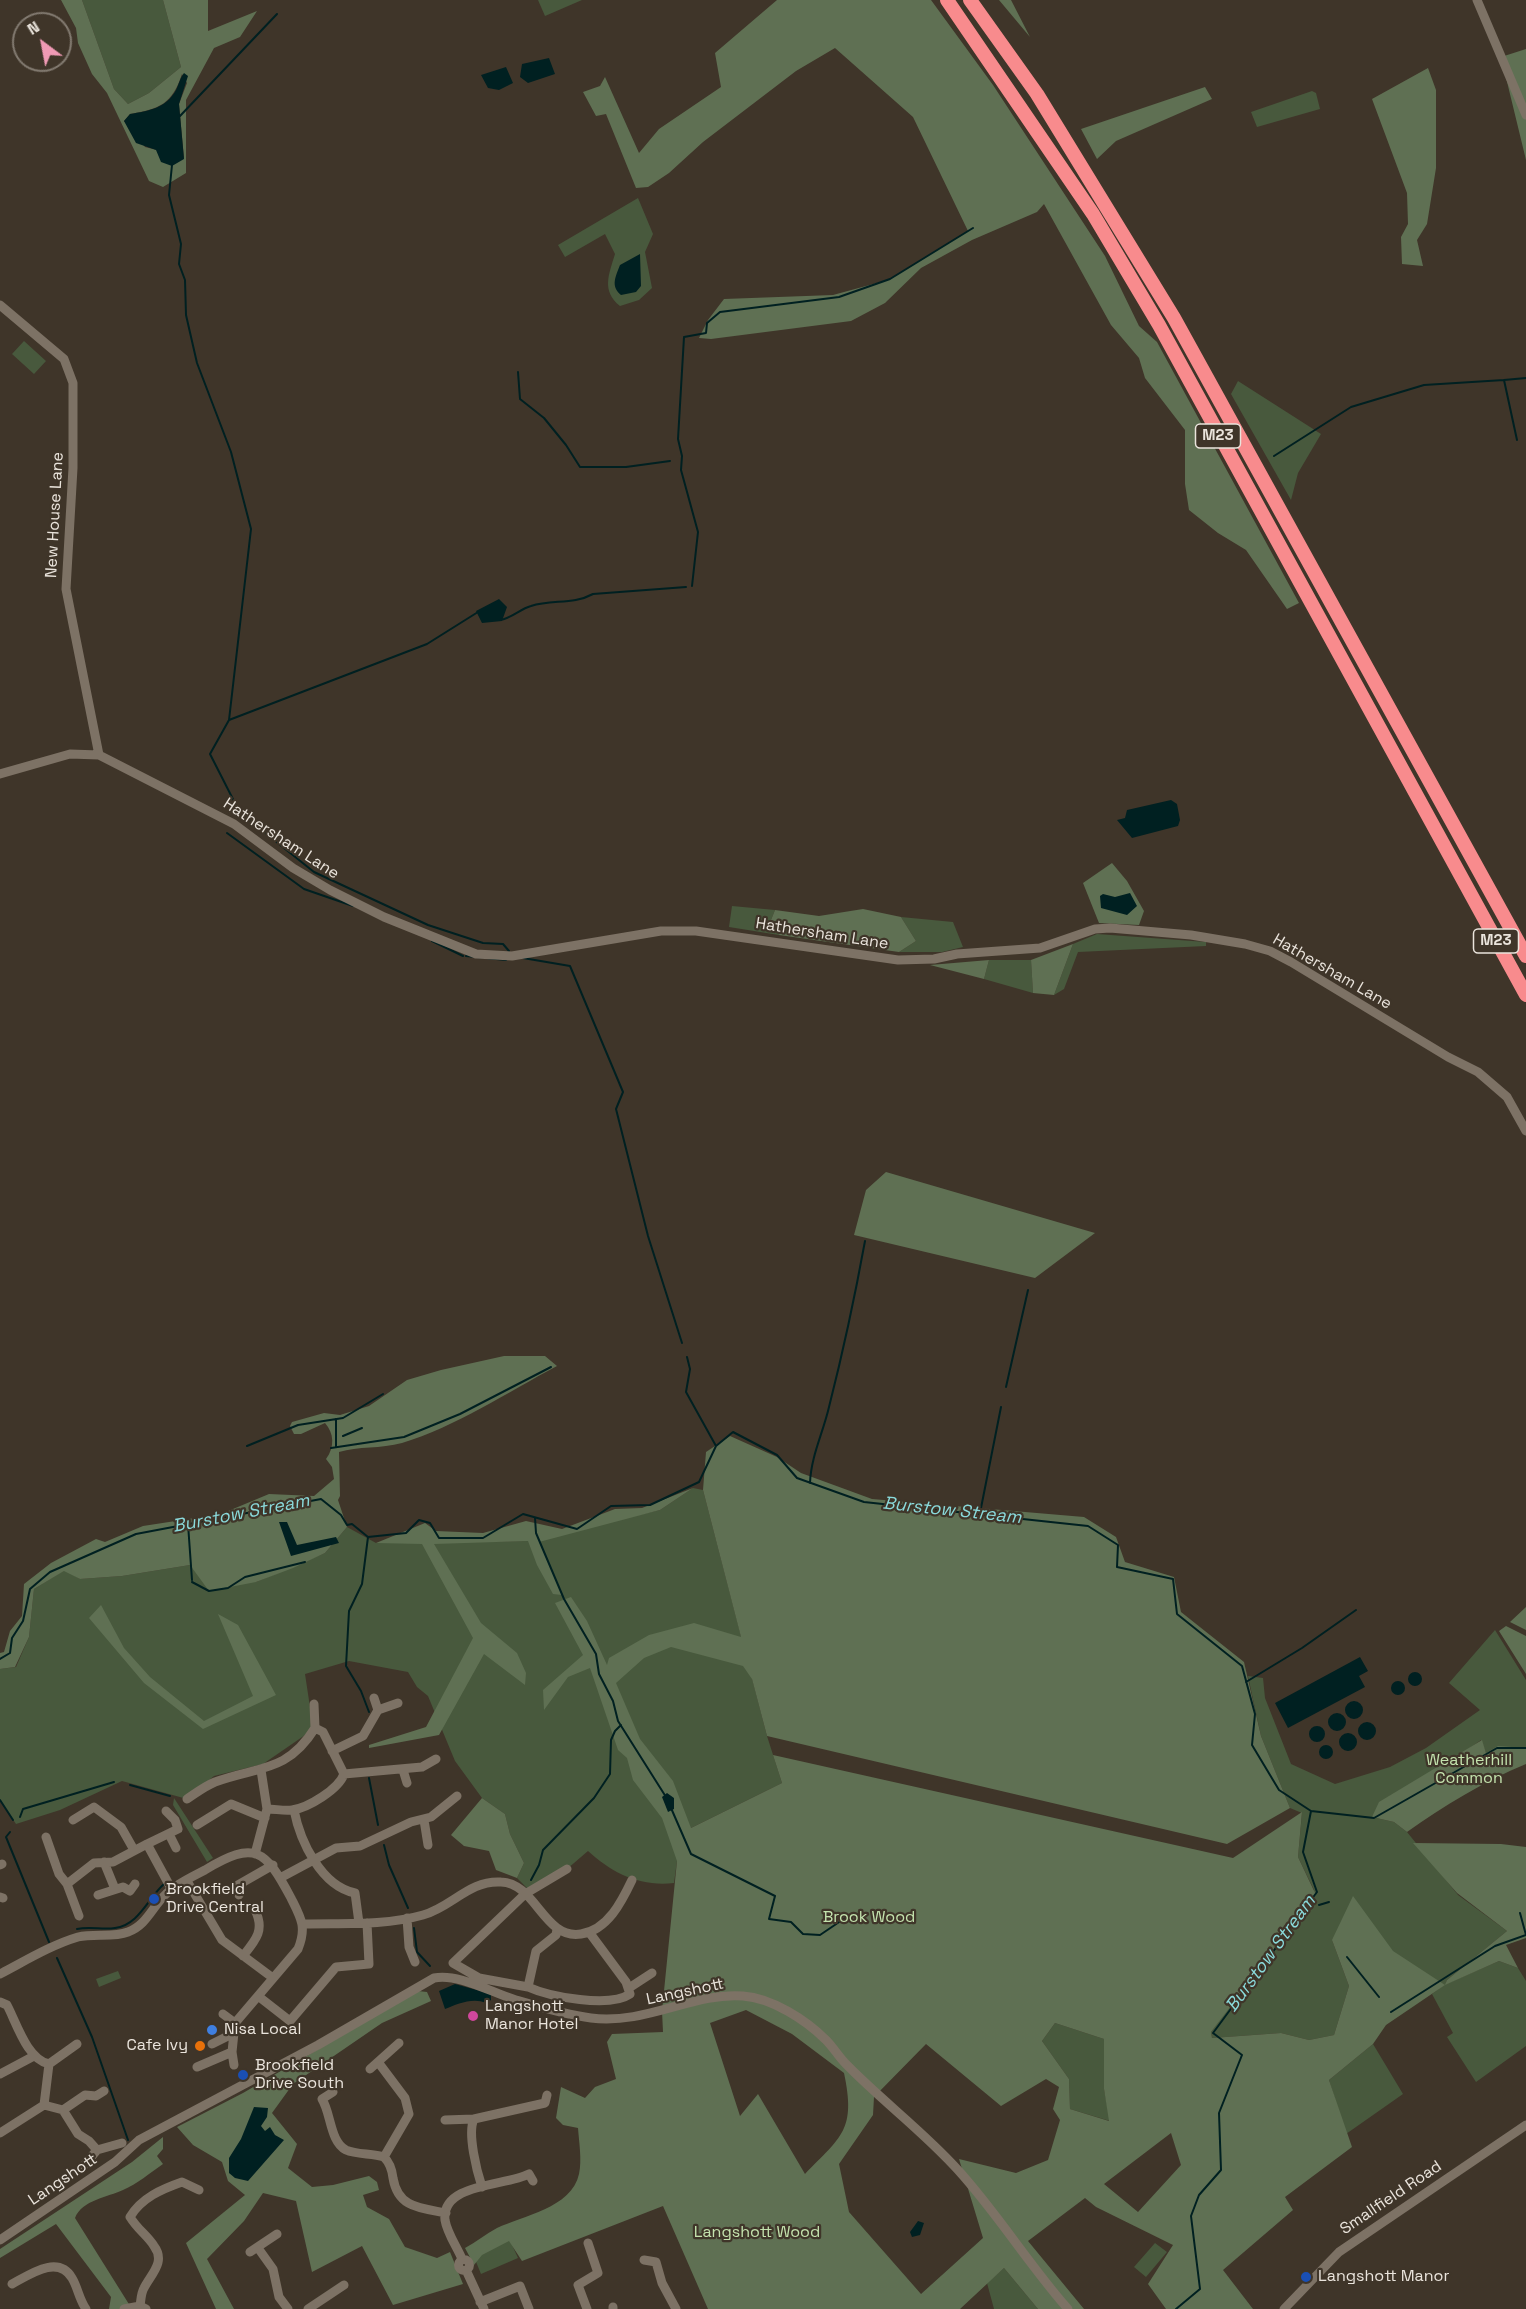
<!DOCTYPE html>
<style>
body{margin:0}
#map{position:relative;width:1526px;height:2309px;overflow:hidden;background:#3f3529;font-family:"Space Grotesk",sans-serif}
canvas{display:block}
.north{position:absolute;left:12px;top:12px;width:60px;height:60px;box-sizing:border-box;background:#3f3529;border:2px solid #837b71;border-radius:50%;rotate:328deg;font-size:16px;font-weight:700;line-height:24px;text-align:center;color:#eae4dc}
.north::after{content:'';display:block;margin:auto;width:21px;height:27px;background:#f09ab5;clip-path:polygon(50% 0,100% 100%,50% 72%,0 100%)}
</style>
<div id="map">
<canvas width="1526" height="2309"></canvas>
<div class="north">N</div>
</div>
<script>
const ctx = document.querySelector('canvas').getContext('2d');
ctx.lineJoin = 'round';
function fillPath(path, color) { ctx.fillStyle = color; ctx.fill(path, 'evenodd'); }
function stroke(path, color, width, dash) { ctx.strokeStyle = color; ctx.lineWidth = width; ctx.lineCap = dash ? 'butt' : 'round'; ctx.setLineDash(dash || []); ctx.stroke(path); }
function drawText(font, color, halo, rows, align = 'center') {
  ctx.font = font + ' "Space Grotesk",sans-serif'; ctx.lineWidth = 4.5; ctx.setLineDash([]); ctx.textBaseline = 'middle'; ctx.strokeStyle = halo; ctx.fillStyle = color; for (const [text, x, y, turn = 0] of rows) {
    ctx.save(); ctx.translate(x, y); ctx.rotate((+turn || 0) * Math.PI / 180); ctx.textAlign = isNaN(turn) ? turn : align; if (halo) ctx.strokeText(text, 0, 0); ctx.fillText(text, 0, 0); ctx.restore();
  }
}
const green = new Path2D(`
 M82,0H163L181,67L149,93L128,104L114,89Z
 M538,0H582L545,16Z
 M1312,91L1316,93L1320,109L1257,127L1251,112Z
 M638,198L653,234L645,252L652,288L639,300L620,306C601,291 609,274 615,254L605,234L565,257L558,245Z
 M24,341L46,361L34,374L12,354Z
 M1238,381L1321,434L1298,473L1291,500L1231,394Z
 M732,906L775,910L771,920L782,923L779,935L729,927Z
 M901,917L953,922L963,947L942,952H899L916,941Z
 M1097,934L1206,942V946L1078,952L1064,989L1054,995L1073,944Z
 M989,960H1031L1033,993L984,979Z
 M693,1488L703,1490L767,1736L782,1783L691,1828L677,1861L674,1883C640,1887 612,1873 588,1851L567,1869L530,1891L517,1878L524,1863L510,1834L505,1814L482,1798L455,1761L428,1696L417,1687L408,1672L349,1661L305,1674L313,1727L308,1733L263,1764L214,1776L187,1799L122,1781L60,1810L16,1824L0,1800V1669L16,1667L29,1637L34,1589L65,1570L80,1579L122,1576L190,1565L256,1582L325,1553L347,1527L376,1543L528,1541L660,1510Z
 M1495,1630L1526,1680V1748L1486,1753L1481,1740L1372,1817L1394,1822L1407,1832L1458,1895L1507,1931L1447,1980L1446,1984L1499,1961L1518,1968L1526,1981V2046L1476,2082L1447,2037L1453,2033L1432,1994L1444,1985L1353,1976L1332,1940L1349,1986L1334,2035L1309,2040L1281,2033L1212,2038L1211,2032L1314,1890L1298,1857L1302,1813L1290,1808L1261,1736L1248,1676L1263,1678L1265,1698L1291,1764L1335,1784L1390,1767L1426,1748L1480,1710L1449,1683Z
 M174,1798L213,1858L207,1862L173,1805Z
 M118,1971L121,1978L99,1987L96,1979Z
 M1055,2023L1104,2039V2089L1110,2121L1070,2109L1069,2079L1042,2041Z
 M1373,2044L1403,2094L1346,2134L1329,2080Z
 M508,2236L518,2258L481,2274L472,2252Z
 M1155,2243L1167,2252L1146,2277L1134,2267Z
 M1004,2268L1038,2309H994L987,2283Z`);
const forest = new Path2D(`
 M61,0H82L114,89L128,104L149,93L181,67L163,0H208V31L257,11L240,37L214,48L186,100V173L163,187L149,181L107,93L92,74L78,43L76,28ZM182,74L187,83L179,104L184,158L160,156L157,150L145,147L124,121L130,114C160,109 172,104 182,74Z
 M777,0H931L993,85L1105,256L1139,326L1157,342L1299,603L1287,609L1246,550L1218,533L1189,510L1185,484V430L1145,378L1139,358L1111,325L1044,204L1037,212L972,240L921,268L885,303L851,321L711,339L699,338L708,320L724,299L833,295L888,280L968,231L913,117L835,48L796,71L703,142L669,173L648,187L636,188L606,114L596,116L583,92L600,86L605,77L639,153L659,129L721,87L715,53Z
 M999,0H1011L1030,37Z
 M1526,49V160L1501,57Z
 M1428,68L1436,90V168L1427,224L1417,240L1423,266L1402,264L1401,237L1408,224L1407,193L1372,99Z
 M1205,87L1212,99L1116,141L1097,159L1081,129Z
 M1112,863L1127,881L1144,911L1139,925L1099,923L1083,883Z
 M863,909L901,917L916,941L899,952L779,935L782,923L771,920L775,910L819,916Z
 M1073,944L1054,995L1033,993L1031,960Z
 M989,960L984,979L930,965Z
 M886,1172L1095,1233L1035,1278L854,1235L866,1190Z
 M504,1356H545L557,1366C508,1392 455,1427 402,1443C381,1449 358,1446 339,1452L340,1496L338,1500L347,1527L325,1553L293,1568L256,1582L209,1591L190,1565L122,1576L80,1579L64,1571L34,1589L29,1637L15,1667L0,1669V1653L4,1652L10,1631L22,1616L24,1584L51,1563L96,1539L105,1542L143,1526L221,1514L269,1494L314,1496L334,1479L332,1467L326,1459C335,1447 334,1433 325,1423L301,1434H294L290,1426L292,1422L324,1413L340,1415L369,1406L407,1380L441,1370Z
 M730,1436L777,1457L801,1473L872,1499L1084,1517L1116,1537L1125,1562L1174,1577L1181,1612L1244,1662L1261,1736L1290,1808L1227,1844L767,1736L752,1679L743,1666L671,1647L644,1658L616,1683L640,1739L673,1781L691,1828L782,1783L773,1755L1233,1858L1302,1812L1298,1857L1316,1895L1211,2032L1212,2038L1281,2033L1309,2040L1334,2035L1349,1986L1332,1940L1353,1896L1393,1951L1445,1985L1447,1980L1507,1931L1457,1893L1413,1843L1501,1844L1526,1847V1938L1506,1945L1518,1968L1499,1961L1445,1985L1386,2025L1373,2044L1329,2080L1352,2147L1285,2197L1293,2210L1223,2270L1253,2309H1166L1148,2284L1173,2245L1096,2207L1085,2198L1028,2241L1084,2309H1038L1004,2268L960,2309H708L663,2206L522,2261L509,2241L482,2255L474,2265L465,2248C476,2242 486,2234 497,2228C522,2216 572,2208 579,2174C582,2160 579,2142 578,2128L563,2125L556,2118L561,2087L585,2098L595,2087L616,2079L607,2042L612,2034L663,2032L662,2011L677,1861L662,1818L633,1780L627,1758L618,1750L590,1668L568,1677L544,1710L543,1690L583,1655L555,1603L571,1597L587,1621L607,1665L609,1658L649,1635L694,1623L741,1637L703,1490L706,1452ZM746,2010L792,2034L844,2073C856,2130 842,2136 805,2174L758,2094L740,2116L710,2023ZM1055,2023L1104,2039V2089L1109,2121L1070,2109L1069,2079L1042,2041ZM926,2044L1001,2106L1046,2079L1059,2087L1053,2109L1060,2120L1048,2160L1016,2173L959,2159L983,2238L921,2294L849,2212L839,2164L873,2115L874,2097ZM1171,2133L1181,2165L1138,2212L1104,2184Z
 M693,1488L660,1510L539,1542L562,1595L553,1594L537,1565L528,1541L434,1544L481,1623L517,1653L526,1673L525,1685L484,1654L439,1735L369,1748V1745L426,1727L473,1638L422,1544L376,1543L425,1523L436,1531L483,1533L526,1521L562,1529L615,1509L642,1508Z
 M101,1605L124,1648L150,1677L204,1721L253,1696L218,1614L238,1625L276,1695L203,1729L144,1683L89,1618Z
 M1526,1607V1630L1510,1622Z
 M1506,1626L1526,1636V1674L1499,1631Z
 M1482,1740L1486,1753L1498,1746L1526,1748V1764C1484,1781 1444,1806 1407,1832L1394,1822L1372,1817L1379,1802Z
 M482,1798L505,1814L510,1834L524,1863L517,1878L496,1870L489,1851L464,1846L451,1835Z
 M418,1991L427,1992L431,2001L382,2023L293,2084L272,2113L297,2144L288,2168L312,2187L333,2185L369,2176L377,2182L379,2190L363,2195L367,2207L389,2219L405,2247L437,2258L450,2252L463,2284L393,2305L362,2246L312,2272L296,2201L263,2193L244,2221L207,2259L234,2309H216L186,2243L245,2195L228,2181L222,2162L193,2145L177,2127L243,2093Z
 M163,2137V2149L157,2156L163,2164C150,2173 137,2184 123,2190C108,2197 82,2200 75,2218L132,2309H109L111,2297L56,2224L0,2258V2249L132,2162Z`);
const water = new Path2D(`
 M549,58L555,74L528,83L520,77L522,64Z
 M506,67L513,83L499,90L488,88L481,75Z
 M184,73L188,76L179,104L184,159L172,166L161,162L156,150L136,143L124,121L130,114C149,111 166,108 176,90C179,84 180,78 184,73Z
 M640,254L641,286L636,292L621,295C610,286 616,276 620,265Z
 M499,599L507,607L502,621L482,623L476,611Z
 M1171,800L1177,804L1180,820L1178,826L1132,838L1117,820L1125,818L1127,810Z
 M1130,893L1137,906L1127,915L1101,908L1100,896L1103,894L1115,897Z
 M279,1522H287L297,1545L336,1537L339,1543L291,1556Z
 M1360,1657L1368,1671L1359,1676L1365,1687L1288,1728L1275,1703Z
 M1408 1679a7 7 0 1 1 14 0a7 7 0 1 1-14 0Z
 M1391 1688a7 7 0 1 1 14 0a7 7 0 1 1-14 0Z
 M1345 1710a9 9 0 1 1 18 0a9 9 0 1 1-18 0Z
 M1328 1722a9 9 0 1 1 18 0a9 9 0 1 1-18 0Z
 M1358 1731a9 9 0 1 1 18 0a9 9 0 1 1-18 0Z
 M1309 1734a8 8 0 1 1 16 0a8 8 0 1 1-16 0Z
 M1339 1742a9 9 0 1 1 18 0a9 9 0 1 1-18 0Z
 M1319 1752a7 7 0 1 1 14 0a7 7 0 1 1-14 0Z
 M667,1793L674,1798V1809L668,1812L662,1797Z
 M455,1984L491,1994V2000L486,2003C473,1997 457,2004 445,2009L439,1991Z
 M254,2107L268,2108L267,2117L261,2126L265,2131L270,2127L275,2135L284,2140L248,2181L235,2178L229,2173V2158L241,2139Z
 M918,2221L924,2223L920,2235L912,2237L910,2232Z`);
const stream = new Path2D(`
 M180,116L277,14
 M172,165L169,195L181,244L179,264L185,280L186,315L197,363L231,452L251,529L229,720L210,754L239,811
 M518,372L520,399L544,418L566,445L580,467H626L670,461
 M1517,440L1504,380L1526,378
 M1274,456L1351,407L1424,385L1504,380
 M692,586L698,532L681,470L682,456L678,439L684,337L706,333L707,323L720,312L839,297L890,279L973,228
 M500,620C512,618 520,609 531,606C552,599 573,605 593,594L686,587
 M229,720L427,644L478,612
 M236,813L237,807
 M244,816L314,872L428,925L483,943L503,944L509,951
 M227,833L304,889L353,906
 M432,941L463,956
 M466,956L506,960
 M523,958L570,966L623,1092L616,1109L648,1236L682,1343
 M687,1357L690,1369L686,1392L716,1446
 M1006,1387L1028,1290
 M343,1436L362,1428
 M247,1446L298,1425L343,1418L383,1394
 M336,1447V1419
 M331,1448L404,1437L460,1414L551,1367
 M810,1483C811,1456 823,1433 829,1407C843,1352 855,1296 865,1241
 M980,1513L1001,1407
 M535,1518L536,1533L564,1599L596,1654L599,1674L613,1701L618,1721L666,1797
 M188,1524L192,1580
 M368,1537L362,1584L349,1611L346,1666L361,1691L369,1712
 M192,1582L209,1591L228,1588L245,1577L305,1562
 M0,1659L10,1653L12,1638L23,1621L30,1589L50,1572L136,1534L321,1499L341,1515L347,1525L352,1524L368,1537L406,1533L419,1520L430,1523L439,1538H483L523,1514L577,1529L611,1506L650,1505L699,1482L716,1446L733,1432L777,1455L797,1478L864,1502L1088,1526L1118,1545L1117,1567L1173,1579L1177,1614L1242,1666L1255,1714L1252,1745L1279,1790L1311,1811L1374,1818L1497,1748H1526
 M1246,1682L1302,1648L1356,1610
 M369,1778L378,1825
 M130,1785L170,1796
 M0,1800L13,1820
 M671,1808L691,1854L775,1896L769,1919L791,1922L803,1934L820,1935L851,1914
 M20,1817L23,1809L114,1782
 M10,1832L6,1837L49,1942
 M384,1845L389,1865L408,1908
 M531,1880L539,1865L543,1850L594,1798L610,1774L611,1740L615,1731L621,1725
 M1319,1905L1329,1902
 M1520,1913L1526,1935
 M414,1928L417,1952L430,1966
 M77,1929C90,1926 102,1930 115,1928C139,1925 148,1898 164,1884
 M1347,1957L1379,1997
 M57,1958L92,2037L128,2140
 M1391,2012L1495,1946L1526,1935
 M1176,2309L1200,2289L1191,2216L1199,2195L1221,2170L1219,2113L1242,2055L1213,2033L1317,1892L1303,1852L1311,1811`);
const minor = new Path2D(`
 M1477,0L1526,115
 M0,305L64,359L73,383V468L66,589L99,755
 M0,774L70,754L99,755L234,824L293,868L330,890L384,917L476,954L512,956L661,931H696L898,960L934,959L957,954L1040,948L1095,929L1110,928L1191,935L1245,944L1270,951L1291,962L1448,1057L1478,1072L1507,1097L1526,1131
 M374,1698L378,1710
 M314,1704L315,1728L323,1732L344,1774
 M332,1751L363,1736L378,1710L398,1703
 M403,1770L407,1783
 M187,1799C196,1793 205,1786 215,1782C258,1766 287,1773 315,1728
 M267,1809C275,1809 284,1811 292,1810C308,1808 339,1789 344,1774L422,1767L436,1759
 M294,1810C300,1841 321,1886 355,1893L359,1923
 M73,1820L94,1807L121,1827L134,1850
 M424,1820L428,1845
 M197,1825L231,1804L265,1818
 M169,1834L176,1848
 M46,1837L59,1874L67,1884
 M147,1844L178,1829L175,1820L166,1811
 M255,1854L267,1809L261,1770
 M104,1862L115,1889
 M0,1865L2,1864
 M280,1878L336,1848L360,1846L411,1822L431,1817L457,1796
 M187,1881L222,1940L273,1978
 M98,1895L123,1887L130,1891L135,1884
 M239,1895L238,1885L273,1865
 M0,1897L3,1898
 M79,1916L67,1884L94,1863L113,1862L147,1844L172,1890
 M407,1918L409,1947L415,1962
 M304,1924C344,1923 384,1926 423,1915C452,1907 469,1880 501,1882C536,1883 544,1940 581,1934C608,1930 622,1901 632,1880
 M557,1929L556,1935L536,1951L528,1987C550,1997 610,2008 630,1994L626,1982L589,1932
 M243,1956C256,1940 265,1930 255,1910
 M0,1974C25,1961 51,1945 78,1937C94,1933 113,1938 128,1932C147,1925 152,1907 166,1894C176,1884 192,1877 205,1870C255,1840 265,1849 291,1898C301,1918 307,1927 298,1949L235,2023L232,2052L234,2065
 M528,1987L479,1978L453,1963L525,1894L567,1869
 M629,1988L652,1973
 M258,1996L290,2021L336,1967L369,1964L367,1923
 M0,2002L7,2005C17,2024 27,2059 49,2064L77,2044
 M223,2014L235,2023
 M212,2044L234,2033
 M378,2062L405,2098L409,2114L384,2157
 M197,2067L232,2052
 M370,2069L399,2043
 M0,2074L34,2056
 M333,2092L322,2099C331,2113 330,2142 346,2150C357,2155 372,2153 384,2157C390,2163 392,2169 393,2178C398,2208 420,2208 446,2213
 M44,2105L63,2110L78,2134L89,2141L97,2150
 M63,2110L85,2095L96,2096L104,2091
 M445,2120L474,2119
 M0,2133L44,2105L49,2064
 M82,2168L97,2150L122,2143
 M482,2187C477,2172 467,2133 474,2119L545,2103L547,2095
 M0,2240L115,2162L139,2140L318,2045L434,1978C459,1973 492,1993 516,2000C540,2007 567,2015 591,2018C646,2025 694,1992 743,1996C772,1998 806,2020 826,2040C833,2047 839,2057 846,2064C882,2101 924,2132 958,2170C998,2214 1029,2265 1068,2309
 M258,2248L273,2269L279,2297L288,2309
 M250,2252L277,2234
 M462,2259C457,2247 447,2233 445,2220C441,2183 506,2186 529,2174L533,2181
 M458.5 2265a5.5 5.5 0 1 1 11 0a5.5 5.5 0 1 1-11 0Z
 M644,2260L656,2262L662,2283L676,2309
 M466,2270L484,2309
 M12,2284C29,2275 58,2254 72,2278C78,2288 79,2299 86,2309
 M480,2302L520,2286L529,2309
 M140,2306C141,2300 141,2293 144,2288C151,2274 166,2262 154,2246C147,2235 138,2230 130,2217C141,2198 162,2189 182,2182L199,2190
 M613,2307V2309
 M124,2309L140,2306L146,2309
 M308,2309L344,2285
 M587,2309L578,2285L598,2273L588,2243
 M1284,2309L1339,2252L1526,2125`);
const highway = new Path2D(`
 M947,0L1093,214L1159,325L1526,995
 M970,0L1037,94L1174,318L1526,956`);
const markers = [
 [154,1899,6,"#1a4fb4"],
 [473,2016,6,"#d1479c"],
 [212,2030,6,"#3f7fe0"],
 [200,2046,6,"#e8710a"],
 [243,2075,6,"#1a4fb4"],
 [1306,2277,6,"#1a4fb4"]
];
const shields = [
 [1218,436,45],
 [1496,941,45]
];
const shieldNames = [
 ["M23",1218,436],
 ["M23",1496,941]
];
const streetNames = [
 ["New House Lane",55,515,-87],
 ["Hathersham Lane",281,839,33],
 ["Hathersham Lane",822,934,9],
 ["Hathersham Lane",1332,972,30],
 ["Langshott",685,1992,-12],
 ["Langshott",63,2180,-34],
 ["Smallfield Road",1391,2198,-34]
];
const parkNames = [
 ["Weatherhill",1469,1761],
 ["Common",1469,1779],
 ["Brook Wood",869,1918],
 ["Langshott Wood",757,2233]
];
const poiNames = [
 ["Brookfield",166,1890],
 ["Drive Central",166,1908],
 ["Langshott",485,2007],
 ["Manor Hotel",485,2025],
 ["Nisa Local",224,2030],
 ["Cafe Ivy",188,2046,"right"],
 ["Brookfield",255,2066],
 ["Drive South",255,2084],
 ["Langshott Manor",1318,2277]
];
const waterNames = [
 ["Burstow Stream",952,1511,6],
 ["Burstow Stream",241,1514,-11],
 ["Burstow Stream",1271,1954,-54]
];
fillPath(green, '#48593d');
fillPath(forest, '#5f7053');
fillPath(water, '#002021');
stroke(stream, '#002021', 2);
stroke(minor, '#7d7265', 9);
stroke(highway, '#f88b8d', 14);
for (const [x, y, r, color] of markers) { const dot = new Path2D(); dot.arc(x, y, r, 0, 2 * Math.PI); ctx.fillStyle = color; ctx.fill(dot); stroke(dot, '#3f3529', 2); }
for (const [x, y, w] of shields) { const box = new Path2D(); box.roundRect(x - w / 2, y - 12, w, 24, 4.5); ctx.fillStyle = '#3f3529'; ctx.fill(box); stroke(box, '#eae4dc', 1.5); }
drawText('bold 15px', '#eae4dc', null, shieldNames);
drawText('16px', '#eae4dc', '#3f3529', streetNames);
drawText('16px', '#c4e3ae', '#3f3529', parkNames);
drawText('16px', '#eae4dc', '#3f3529', poiNames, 'left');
drawText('italic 18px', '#8adadb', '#3f3529', waterNames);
</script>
